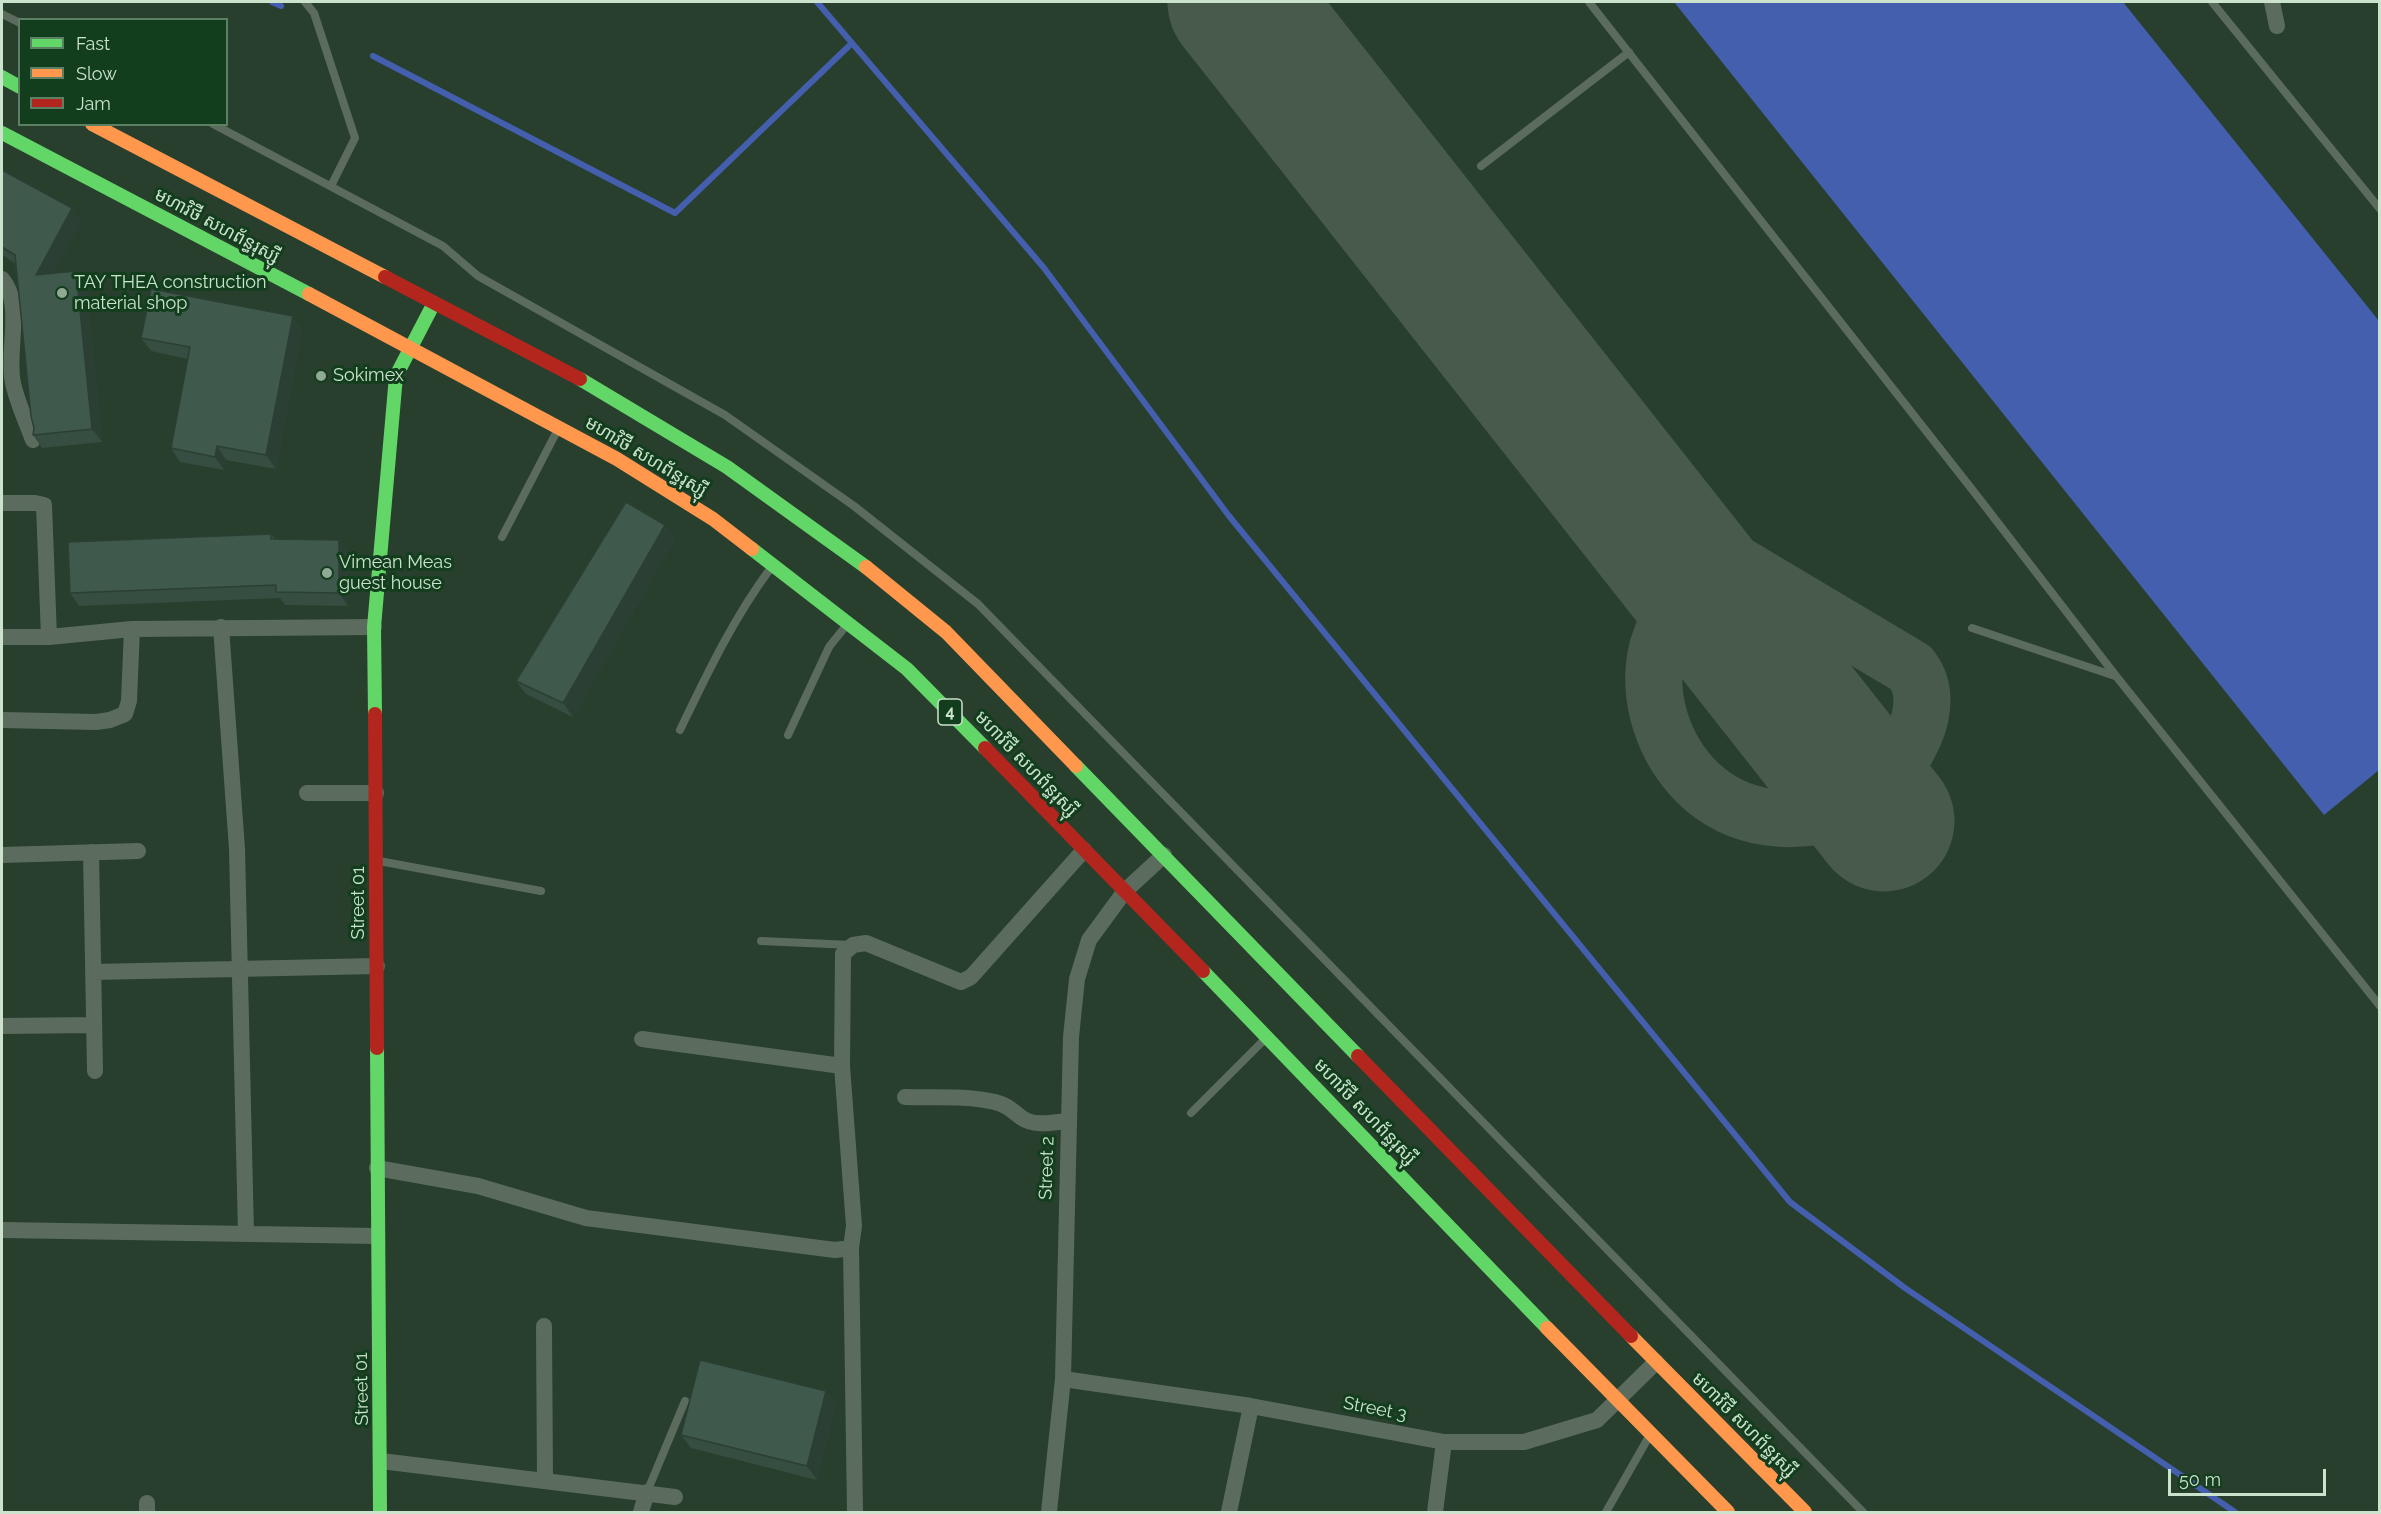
<!DOCTYPE html>
<meta charset="utf-8">
<style>
body{margin:0}
#map{position:relative;width:2381px;height:1514px;overflow:hidden;background:#283f2d;font-family:Raleway,sans-serif}
canvas{display:block}
.frame{position:absolute;inset:0;border:3px solid #cbe2cd;pointer-events:none}
.legend{position:absolute;left:18px;top:18px;width:210px;height:108px;box-sizing:border-box;background:#123e1d;border:2px solid #5c8063;margin:0;padding:8px 10px;list-style:none;font-size:18px;color:#cbe2cd}
.legend li{display:flex;align-items:center;gap:12px;height:30px}
.legend b{width:30px;border:2px solid #5c8063}
.scale{position:absolute;left:2168px;top:1469px;width:158px;height:27px;box-sizing:border-box;border:3px solid #cbe2cd;border-top:0;padding-left:8px;font-size:18px;line-height:21px;white-space:nowrap;color:#cbe2cd;-webkit-text-stroke:4px #123e1d;paint-order:stroke}
</style>
<div id="map">
<canvas width="2381" height="1514"></canvas>
<div class="frame"></div>
<ul class="legend">
<li><b style="height:8px;background:#63d668"></b>Fast</li>
<li><b style="height:8px;background:#ff974d"></b>Slow</li>
<li><b style="height:8px;background:#b3261e"></b>Jam</li>
</ul>
<div class="scale">50 m</div>
</div>
<script>
const ctx = document.querySelector('canvas').getContext('2d');
ctx.lineJoin = 'round';
function fillPath(path, color) { ctx.fillStyle = color; ctx.fill(path, 'evenodd'); }
function stroke(path, color, width, dash) { ctx.strokeStyle = color; ctx.lineWidth = width; ctx.lineCap = dash ? 'butt' : 'round'; ctx.setLineDash(dash || []); ctx.stroke(path); }
function drawText(font, color, halo, rows, align = 'center') {
  ctx.font = font + ' Raleway,"Noto Sans Khmer",sans-serif'; ctx.lineWidth = 6; ctx.setLineDash([]); ctx.textBaseline = 'middle'; ctx.strokeStyle = halo; ctx.fillStyle = color; for (const [text, x, y, turn = 0] of rows) {
    ctx.save(); ctx.translate(x, y); ctx.rotate((+turn || 0) * Math.PI / 180); ctx.textAlign = isNaN(turn) ? turn : align; if (halo) ctx.strokeText(text, 0, 0); ctx.fillText(text, 0, 0); ctx.restore();
  }
}
const water = new Path2D(`
 M1674,2H2123L2379,321V770L2324,815Z`);
const stream = new Path2D(`
 M272,2L281,6
 M817,2L1044,268L1229,516L1790,1202L1905,1288L2235,1512
 M373,56L675,213L852,43`);
const taxiway = new Path2D(`
 M1625,492L1711,549L1911,668C1946,712 1890,788 1846,807C1797,828 1737,821 1698,783C1664,750 1646,698 1657,650C1662,632 1672,617 1670,598C1668,574 1649,536 1640,513`);
const runway = new Path2D(`
 M1238,2L1884,821`);
const lane = new Path2D(`
 M305,2L314,13L355,138L331,186
 M1589,2L1978,497L2116,676L2380,1006
 M2212,2L2380,209
 M2,14L20,23
 M213,124L443,246L478,276L725,415L854,506L978,604L1863,1512
 M1481,166L1629,52
 M502,537L556,433
 M1972,628L2115,676
 M680,730C707,674 733,619 770,569
 M788,735L829,647L845,627
 M379,861L541,891
 M761,941L852,945
 M1191,1113L1263,1041
 M647,1492L685,1401
 M1606,1512L1647,1440`);
const street = new Path2D(`
 M2272,2L2277,26
 M2,279C24,304 6,352 13,383C17,402 26,421 33,440
 M2,503H35L44,505L49,637
 M221,627L237,849L246,1234
 M2,637H49L132,629L374,627
 M2,720L96,722L110,720L125,714L129,701L132,629
 M307,793H376
 M91,852L95,1071
 M2,855L138,851
 M93,972L377,966
 M2,1026L94,1025
 M642,1039L842,1066
 M905,1097C934,1098 966,1095 995,1102C1009,1106 1011,1110 1022,1118C1035,1127 1054,1122 1068,1121
 M377,1168L478,1186L586,1218L835,1250L851,1248
 M2,1230L377,1236
 M544,1326L545,1480
 M1063,1379L1251,1406L1444,1442H1524L1597,1420L1656,1362
 M381,1461L675,1497
 M855,1510L851,1248L854,1226L842,1066L843,954L853,945L866,943L961,982L971,977L1084,850
 M147,1512V1503
 M641,1512L647,1492
 M1049,1512L1063,1379L1071,1037L1077,979L1089,940L1125,891L1164,855
 M1229,1512L1251,1406
 M1435,1512L1444,1442`);
const fast = new Path2D(`
 M2,77L20,87
 M2,133L309,294
 M580,379L727,467L866,567
 M752,549L907,669L985,748
 M375,714L374,627L396,376L434,303
 M1076,766L1358,1056
 M1203,971L1547,1328
 M377,1048L380,1512`);
const slow = new Path2D(`
 M92,124L385,277
 M309,294L617,459L713,519L752,549
 M866,567L946,632L1076,766
 M1547,1328L1728,1512
 M1631,1336L1805,1512`);
const jam = new Path2D(`
 M385,277L580,379
 M375,714L377,1048
 M985,748L1203,971
 M1358,1056L1631,1336`);
const wall = new Path2D(`
 M2,170L81,222L53,273L86,284L102,442L42,448L33,435L34,428L15,263L2,255Z
 M302,330L276,469L226,460L224,470L180,462L171,448L188,359L151,351L141,338Z
 M665,525L675,539L573,717L526,694L516,681Z
 M271,534L275,539L348,553V606L285,605L280,598L79,606L70,593Z
 M826,1391L836,1405L817,1480L691,1448L681,1435Z`);
const shadedWall = new Path2D(`
 M72,208L81,222L45,288L36,275Z
 M76,271L86,284L102,442L92,429Z
 M293,316L302,330L276,469L266,455Z
 M217,446L226,460L224,470L215,457Z
 M665,525L675,539L573,717L563,703Z
 M339,540L348,553V606L339,593Z
 M826,1391L836,1405L817,1480L807,1466Z`);
const building = new Path2D(`
 M2,170L72,208L36,275L76,271L92,429L33,435L34,428L31,416L15,255L2,247Z
 M151,289L293,316L266,455L217,446L215,457L171,448L190,347L141,338Z
 M626,502L665,525L563,703L516,681Z
 M271,534V539L339,540V593L276,592V585L70,593L68,542Z
 M700,1360L826,1391L807,1466L681,1435Z`);
const markers = [
 [62,293,6,"#92a995"],
 [321,376,6,"#92a995"],
 [327,573,6,"#92a995"]
];
const shields = [
 [950,712,24]
];
const shieldNames = [
 ["4",950,712]
];
const streetNames = [
 ["មហាវិថី សហព័ន្ធរុស្ស៊ី",217,226,28],
 ["មហាវិថី សហព័ន្ធរុស្ស៊ី",646,457,31],
 ["មហាវិថី សហព័ន្ធរុស្ស៊ី",1026,764,46],
 ["Street 01",359,903,-90],
 ["មហាវិថី សហព័ន្ធរុស្ស៊ី",1365,1112,46],
 ["Street 2",1047,1168,-88],
 ["Street 01",362,1389,-91],
 ["Street 3",1375,1409,11],
 ["មហាវិថី សហព័ន្ធរុស្ស៊ី",1744,1425,45]
];
const poiNames = [
 ["TAY THEA construction",74,283],
 ["material shop",74,304],
 ["Sokimex",333,376],
 ["Vimean Meas",339,563],
 ["guest house",339,584]
];
fillPath(water, '#445fae');
stroke(stream, '#445fae', 6);
stroke(taxiway, '#475a4b', 57);
stroke(runway, '#475a4b', 141);
stroke(lane, '#5b6c5e', 8);
stroke(street, '#5b6c5e', 16);
stroke(fast, '#63d668', 14);
stroke(slow, '#ff974d', 14);
stroke(jam, '#b3261e', 14);
fillPath(wall, '#364d41');
fillPath(shadedWall, '#2c3f35');
fillPath(building, '#3f5a4c');
stroke(building, '#2c3f35', 1.5);
for (const [x, y, r, color] of markers) { const dot = new Path2D(); dot.arc(x, y, r, 0, 2 * Math.PI); ctx.fillStyle = color; ctx.fill(dot); stroke(dot, '#123e1d', 2); }
for (const [x, y, w] of shields) { const box = new Path2D(); box.roundRect(x - w / 2, y - 13, w, 26, 4.5); ctx.fillStyle = '#123e1d'; ctx.fill(box); stroke(box, '#cbe2cd', 1.5); }
drawText('bold 16px', '#cbe2cd', null, shieldNames);
drawText('18px', '#cbe2cd', '#123e1d', streetNames);
drawText('18px', '#cbe2cd', '#123e1d', poiNames, 'left');
</script>
